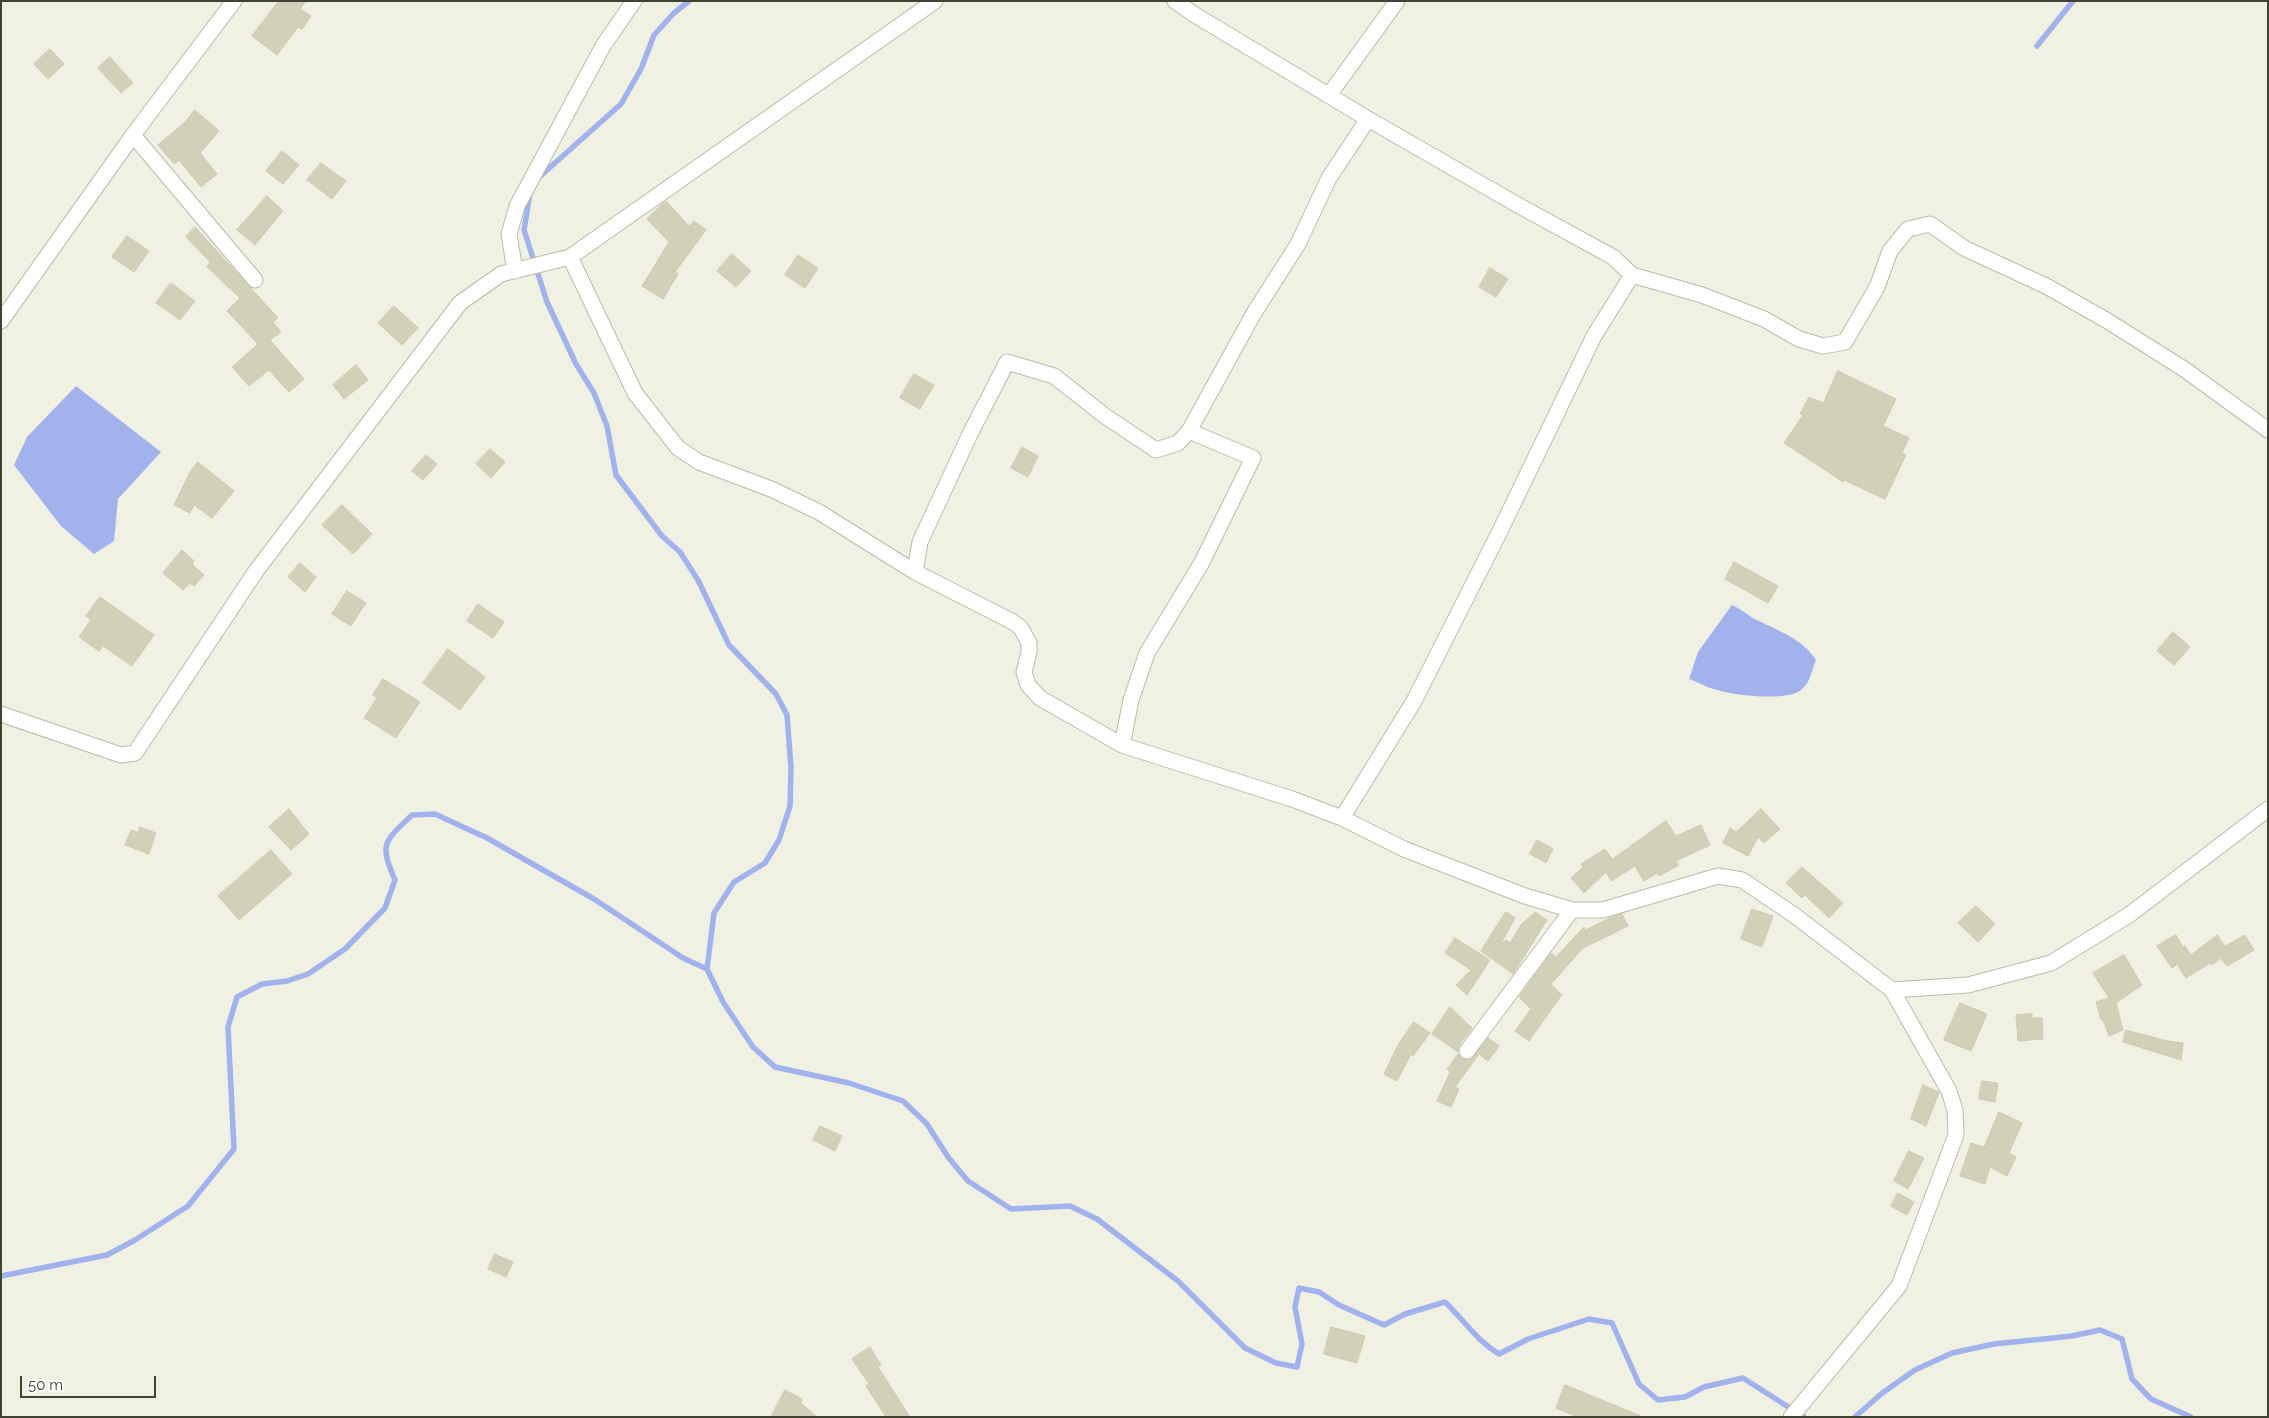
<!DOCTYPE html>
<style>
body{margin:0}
#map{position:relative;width:2269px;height:1418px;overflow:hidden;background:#f0f1e3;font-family:Raleway,sans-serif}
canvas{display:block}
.frame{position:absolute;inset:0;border:2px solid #424234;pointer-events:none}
.scale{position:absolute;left:20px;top:1376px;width:136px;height:22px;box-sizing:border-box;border:2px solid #424234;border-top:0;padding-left:6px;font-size:15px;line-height:18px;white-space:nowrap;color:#424234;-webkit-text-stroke:4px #fff;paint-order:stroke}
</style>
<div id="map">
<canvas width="2269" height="1418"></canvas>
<div class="frame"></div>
<div class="scale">50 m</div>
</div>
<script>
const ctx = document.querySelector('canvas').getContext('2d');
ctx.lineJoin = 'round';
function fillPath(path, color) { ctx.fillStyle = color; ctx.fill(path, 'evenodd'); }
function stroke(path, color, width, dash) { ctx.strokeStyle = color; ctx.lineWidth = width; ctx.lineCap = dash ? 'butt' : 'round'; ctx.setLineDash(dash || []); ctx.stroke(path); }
const water = new Path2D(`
 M76,386L161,452L118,499L114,541L94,554L61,526L14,465L27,437Z
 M1732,605C1742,609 1749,617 1759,621C1779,631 1804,640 1816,660C1811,671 1811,682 1801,690C1788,701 1738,696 1721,691C1710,689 1700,683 1689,679L1698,652Z`);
const stream = new Path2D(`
 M2037,46L2073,1
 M537,179L621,104L641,69L654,35L674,13L689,1
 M530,193L524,230L547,302L576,364L594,393L607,426L616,475L662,536L680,552L698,580L729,645L776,694L787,715L791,768L790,806L779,840L765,863L734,882L714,913L707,969
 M1,1276L107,1255L135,1240L188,1206L234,1149L228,1027L237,997L262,984L287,981L308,974L345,949L385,908L395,880C379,843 384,842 412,815L435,814L487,838L594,899L683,958L707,969L723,1002L753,1047L775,1067L849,1083L903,1101L927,1124L948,1157L968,1181L1011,1209L1070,1206L1097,1219L1178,1281L1245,1348L1276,1363L1297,1367L1302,1344L1295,1307L1299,1288L1319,1292L1339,1305L1384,1325L1405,1314L1445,1302C1464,1320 1477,1341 1499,1354L1528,1339L1589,1319L1612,1323L1639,1384L1658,1400L1685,1397L1704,1387L1743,1378L1804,1417
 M1855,1417L1881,1394L1915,1370L1952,1353L1994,1344L2072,1336L2100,1330L2122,1339L2132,1379L2151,1399L2191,1417`);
const building = new Path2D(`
 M279,1H306L300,9L311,16L302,29L298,27L277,55L252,36Z
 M50,49L64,64L48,79L34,64Z
 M110,57L133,83L121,93L98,68Z
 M195,110L219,131L200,153L217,174L201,187L179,160L174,164L158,145L184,123Z
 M282,151L299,165L283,184L266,171Z
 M321,163L346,181L332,199L307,180Z
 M267,196L283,211L255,245L237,230Z
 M666,201L689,226L694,221L706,230L675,272L678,274L663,299L642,286L669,242L647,219Z
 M195,227L278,318L273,322L281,332L270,340L304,379L289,392L269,370L249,386L232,367L258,344L227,311L240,298L207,267L210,262L186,237Z
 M127,236L149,251L134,272L112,257Z
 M732,254L751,271L736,287L717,271Z
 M798,255L818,268L805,288L785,275Z
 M1490,268L1508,279L1496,297L1479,287Z
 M171,283L195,301L180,320L156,303Z
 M394,306L418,328L402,345L378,323Z
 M356,365L368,380L344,399L333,385Z
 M1838,371L1896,399L1883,426L1909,438L1902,453L1906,455L1885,499L1844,480L1843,482L1784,443L1803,415L1800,414L1809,397L1823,403Z
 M914,374L934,385L920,409L900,398Z
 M1022,447L1038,456L1028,477L1011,468Z
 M490,449L505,462L491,478L476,464Z
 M426,455L437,464L423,480L412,471Z
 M198,462L234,491L212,518L194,505L190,513L174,505L190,472Z
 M342,505L372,534L353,554L322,525Z
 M182,550L194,561L192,564L204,575L194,586L190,583L183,590L163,573Z
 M1734,562L1778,586L1768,603L1725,579Z
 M300,563L316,577L305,592L288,577Z
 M347,591L366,603L351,626L332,614Z
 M100,597L154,635L132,666L103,646L99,651L79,637L91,620L86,616Z
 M478,604L504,622L493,638L467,621Z
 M2173,632L2190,647L2174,665L2157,651Z
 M448,649L485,677L460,710L423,683Z
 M383,679L420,702L396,738L364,718L377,698L373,695Z
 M289,809L309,834L291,850L269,827Z
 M1761,809L1780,829L1764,843L1758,837L1748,856L1723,843L1730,828L1736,832Z
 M1666,821L1676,836L1701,825L1710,845L1676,861L1679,865L1659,876L1657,873L1644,881L1635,866L1611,881L1606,872L1584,893L1571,878L1583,867L1581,864L1605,849L1612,859Z
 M140,827L156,833L149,854L125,845L131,830L138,833Z
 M1537,840L1553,849L1546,863L1530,854Z
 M271,850L292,874L239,920L218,896Z
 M1802,867L1843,903L1829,918L1805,895L1802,898L1786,883Z
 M1976,906L1995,924L1978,942L1958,923Z
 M1752,909L1773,916L1762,947L1741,939Z
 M1506,912L1515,918L1500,945L1506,940L1510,943L1521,925L1535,912L1547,920L1513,974L1481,951Z
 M1622,914L1628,926L1583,948L1551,984L1561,994V996L1529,1041L1515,1031L1531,1009L1519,997L1551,953L1556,957L1584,927L1586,930L1610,918Z
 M2176,935L2183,947L2185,946L2191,955L2217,935L2225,946L2245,935L2254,950L2227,966L2221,958L2212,965L2210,963L2186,978L2177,964L2172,968L2157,946Z
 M1455,938L1490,960L1467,995L1456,985L1471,970L1445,953Z
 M2124,955L2142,985L2116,1003L2123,1030L2109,1036L2103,1019L2101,1020L2096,1002L2109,998L2093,973Z
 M1960,1003L1987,1014L1971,1051L1944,1040Z
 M1450,1007L1472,1028L1459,1045L1458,1052L1432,1034Z
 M2032,1014V1018H2042L2043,1039L2018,1041L2016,1015Z
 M1414,1022L1430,1033L1413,1056L1411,1054L1397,1081L1384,1074L1398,1045Z
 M2126,1030L2167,1041L2183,1043L2181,1060L2123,1042Z
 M1488,1038L1499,1046L1488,1061L1479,1054L1455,1087L1459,1089L1451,1107L1437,1101L1450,1072L1447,1069L1458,1054L1462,1059H1471Z
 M1982,1081L1998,1083L1995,1102L1979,1099Z
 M1923,1085L1939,1092L1926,1126L1911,1119Z
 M1999,1112L2022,1123L2009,1153L2016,1157L2007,1176L1990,1167L1985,1184L1960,1176L1971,1143L1984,1147Z
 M820,1126L842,1136L835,1151L813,1140Z
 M1909,1151L1924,1158L1908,1189L1894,1181Z
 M1898,1193L1914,1202L1907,1215L1891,1206Z
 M495,1254L513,1262L506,1277L488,1269Z
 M1331,1327L1365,1336L1357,1363L1324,1354Z
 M870,1347L881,1365L878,1367L910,1417H886L866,1386L869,1384L852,1359Z
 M1565,1385L1641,1416V1417H1578L1556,1408Z
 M785,1390L802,1399L801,1403L817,1417H771Z`);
const minor = new Path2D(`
 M1175,1L1195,15L1368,119L1516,204L1613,257L1632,275L1702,295L1764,319L1799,339L1823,346L1845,342L1877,287L1890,251L1908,229L1930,224L1964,248L2046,286L2106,320L2184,369L2268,430
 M1329,95L1397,1
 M133,135L255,280
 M570,257L935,1
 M515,271L509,234L517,206L603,46L634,1
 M1,321L133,135L234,1
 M915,572L920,542L970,434L1007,362L1054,376L1105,416L1156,450L1178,443L1189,431
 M1,714L121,755L135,753L256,571L460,303L501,274L570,257L635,393L678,448L699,462L771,489L819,512L915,572L1013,622L1021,628L1029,643V652L1024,672L1028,685L1040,698L1122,745L1292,799L1342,818L1404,849L1525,896L1572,910H1603L1718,876L1742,880L1794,915L1892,990L1968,985L2051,963L2129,915L2268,809
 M1122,745L1131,700L1147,653L1201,564L1253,458L1189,431L1254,313L1298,244L1329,178L1368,119
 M1342,818L1414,701L1501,529L1594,336L1632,275
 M1467,1051L1572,910
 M1791,1417L1899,1286L1956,1135L1955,1110L1949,1091L1892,990`);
fillPath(water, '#a1b2ec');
stroke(stream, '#a1b2ec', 5.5);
fillPath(building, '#d1d1b9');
stroke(building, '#cccbad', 1);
stroke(minor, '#bbbba6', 17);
stroke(minor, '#fff', 15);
</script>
